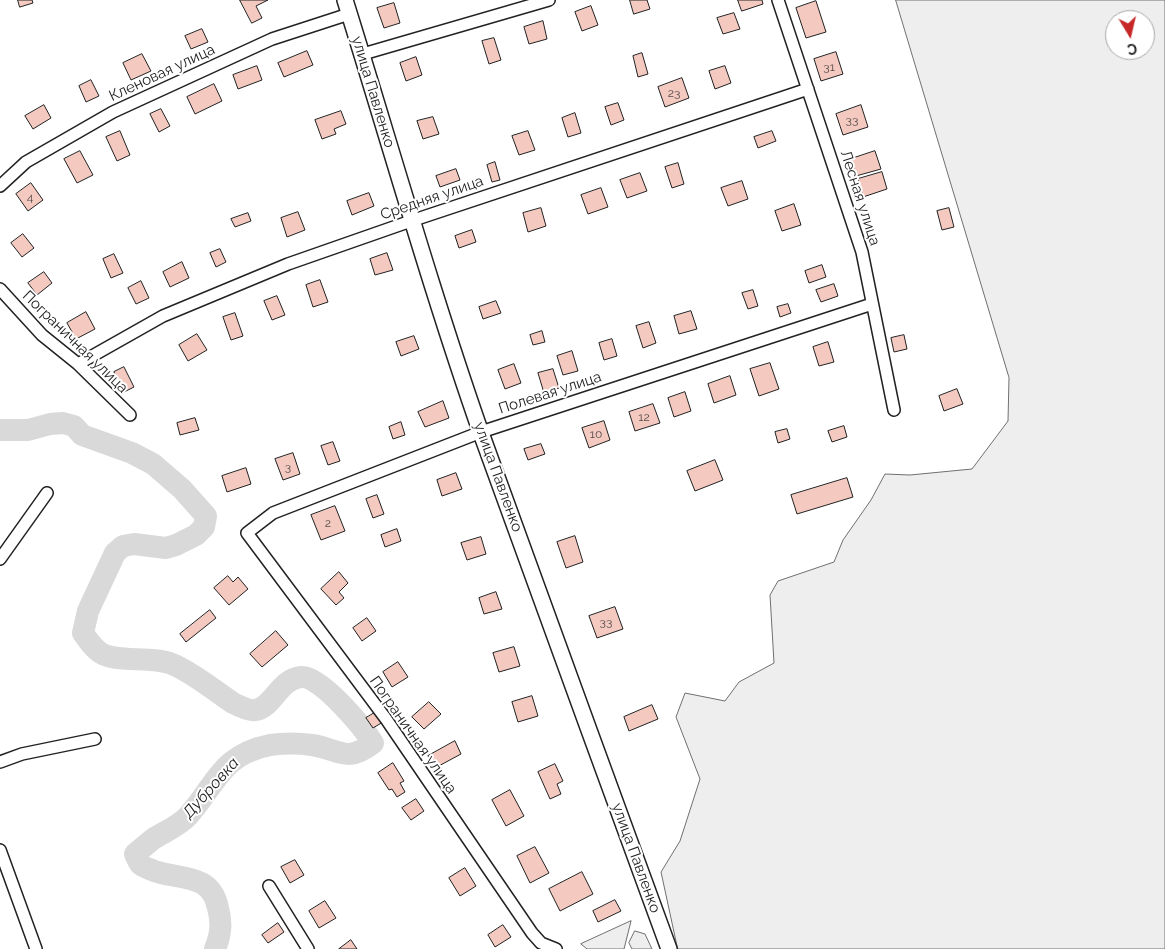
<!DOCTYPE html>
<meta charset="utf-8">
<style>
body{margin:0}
#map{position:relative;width:1165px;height:949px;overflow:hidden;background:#fff;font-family:Raleway,sans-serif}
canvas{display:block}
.north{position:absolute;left:1105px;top:10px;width:50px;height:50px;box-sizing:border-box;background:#fff;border:1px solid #a7a7a7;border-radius:50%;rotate:171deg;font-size:14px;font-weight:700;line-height:20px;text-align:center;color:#222}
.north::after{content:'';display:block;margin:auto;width:18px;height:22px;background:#c62828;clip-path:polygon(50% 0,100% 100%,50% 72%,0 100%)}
</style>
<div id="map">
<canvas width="1165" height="949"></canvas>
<div class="north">С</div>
</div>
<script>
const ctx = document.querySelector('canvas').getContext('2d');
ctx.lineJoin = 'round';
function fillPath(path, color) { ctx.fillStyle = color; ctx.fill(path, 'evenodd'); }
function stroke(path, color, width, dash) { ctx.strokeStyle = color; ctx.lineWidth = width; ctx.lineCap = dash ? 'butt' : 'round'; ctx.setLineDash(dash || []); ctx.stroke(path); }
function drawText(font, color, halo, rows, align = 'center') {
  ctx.font = font + ' Raleway,sans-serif'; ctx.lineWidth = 4; ctx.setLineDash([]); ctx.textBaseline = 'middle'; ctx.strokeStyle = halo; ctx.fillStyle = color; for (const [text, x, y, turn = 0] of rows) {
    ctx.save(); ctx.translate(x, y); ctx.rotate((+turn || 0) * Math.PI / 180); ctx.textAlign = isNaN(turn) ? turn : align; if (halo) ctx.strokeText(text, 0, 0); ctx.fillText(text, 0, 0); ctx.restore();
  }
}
const green = new Path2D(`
 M896,0H1165V949H678L677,946L661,872L680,841L700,779L676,717L685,693L725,701L739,682L774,663L770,595L778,581L834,562L843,540L871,500L885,474L910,475L972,469L1008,421L1009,378ZM1115,20H1145V50H1115Z
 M631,921L624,949H587L581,944Z
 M635,931L645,934L652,949H632L629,943Z`);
const river = new Path2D(`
 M0,430H28L50,424L63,423L74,426L82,435L132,453L153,464L182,489L206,516L204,527L196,535L176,545L166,548L134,544L123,546L115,553L88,611L83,633C87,639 92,646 98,651C112,664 151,655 172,664C192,672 215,691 233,703C240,706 248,711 255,710C273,708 279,679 301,677C320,675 363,727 373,743C346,764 339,749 312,745C298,743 284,743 270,745C221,755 217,783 188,816C179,826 164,832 153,839C147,844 141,849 135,854C136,856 138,861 140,864C143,867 150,869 154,871C181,880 211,873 218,908C222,923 221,934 215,949`);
const building = new Path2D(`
 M18,0H32L33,3L20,7Z
 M240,0H268L256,6L262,18L252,23Z
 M630,0H647L650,9L634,14Z
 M738,0H762L763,4L742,11Z
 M816,1L826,32L806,38L796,8Z
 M394,3L400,23L384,28L377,8Z
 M591,6L598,25L582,31L575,12Z
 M734,13L740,29L723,34L717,18Z
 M543,21L547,39L529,44L524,27Z
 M202,29L208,42L191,49L185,36Z
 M494,38L501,60L489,64L482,41Z
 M307,51L313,65L284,77L278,63Z
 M836,52L843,74L821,81L814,59Z
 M642,53L648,74L638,77L633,56Z
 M142,54L151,71L131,80L123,63Z
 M416,57L422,75L406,81L400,63Z
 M257,66L262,80L238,89L233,75Z
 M725,66L731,83L715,89L709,71Z
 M682,78L689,98L665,107L658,87Z
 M91,80L99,96L86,102L79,86Z
 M214,84L222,101L195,114L187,97Z
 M618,103L624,120L611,125L605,107Z
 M44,105L51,118L33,129L25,116Z
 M861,105L868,127L843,135L836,114Z
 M161,109L170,126L159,132L150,114Z
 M341,111L346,124L334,129L336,134L322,139L315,120Z
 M575,113L581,133L568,137L562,118Z
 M433,117L439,134L423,139L417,121Z
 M120,131L130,155L117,161L106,137Z
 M528,131L535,150L519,155L512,136Z
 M772,131L776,141L758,148L754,137Z
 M80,151L93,175L77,183L64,159Z
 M875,151L881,169L856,176L851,159Z
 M495,162L500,180L492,182L487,165Z
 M678,163L684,184L672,188L665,167Z
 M456,169L460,180L440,187L436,176Z
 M882,172L887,189L863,197L858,179Z
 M640,173L647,191L627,198L620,180Z
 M742,181L748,199L728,206L721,188Z
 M31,183L43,200L28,211L16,194Z
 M601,188L608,207L588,214L581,195Z
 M369,193L374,206L352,215L347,201Z
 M794,204L801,225L782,231L775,211Z
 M541,208L546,226L528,232L523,213Z
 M949,208L954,227L942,230L937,211Z
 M298,212L305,230L287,237L281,218Z
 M248,213L251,221L235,227L231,219Z
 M472,230L476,242L459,248L455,236Z
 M23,234L34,248L22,257L11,243Z
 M220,249L226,262L216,267L210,253Z
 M387,253L393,270L375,275L370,259Z
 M114,254L123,273L111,278L103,259Z
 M182,262L189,278L170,287L163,272Z
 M822,265L826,277L809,283L805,271Z
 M44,272L52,283L37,295L28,283Z
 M320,280L328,302L313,307L306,285Z
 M141,281L149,298L136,304L128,288Z
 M834,284L838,296L821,302L816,290Z
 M753,290L758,306L748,309L742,293Z
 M277,296L285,315L272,320L264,301Z
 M496,301L501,313L483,319L479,307Z
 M788,304L791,313L780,317L777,307Z
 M691,311L697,329L679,334L674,316Z
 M86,312L95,329L76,339L67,323Z
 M235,313L243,336L231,340L223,317Z
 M649,322L656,343L643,348L636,326Z
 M542,331L545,342L533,345L530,335Z
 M197,334L207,350L188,361L179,345Z
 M904,335L907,349L894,352L891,338Z
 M414,336L419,349L401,356L396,342Z
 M612,339L617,356L604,360L599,343Z
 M828,342L834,362L819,366L813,347Z
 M572,351L578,371L563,375L557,356Z
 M770,363L779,389L759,396L750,369Z
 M514,364L521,383L505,389L498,370Z
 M124,367L134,387L124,392L114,372Z
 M553,369L559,388L544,393L538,373Z
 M730,376L736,395L714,403L708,384Z
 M957,389L963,404L944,411L939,396Z
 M685,392L691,411L674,417L668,398Z
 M443,401L449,418L425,427L418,412Z
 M653,404L660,423L635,431L629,412Z
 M195,418L199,430L180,435L177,423Z
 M604,421L610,440L589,448L582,428Z
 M401,422L405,435L393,439L389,427Z
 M844,426L847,437L832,442L828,431Z
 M787,429L790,439L778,443L775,432Z
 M333,442L340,461L328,465L321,446Z
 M541,444L545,454L528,460L524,449Z
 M293,453L300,474L283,480L275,459Z
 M715,460L723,480L695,491L687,471Z
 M246,468L251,484L227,492L222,476Z
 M456,473L462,489L442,496L437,480Z
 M847,478L853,497L797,514L791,495Z
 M377,495L384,514L373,518L366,499Z
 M335,506L345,531L321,540L311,515Z
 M397,529L401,541L385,547L381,535Z
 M575,536L583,562L566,568L557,542Z
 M481,537L486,554L467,560L461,543Z
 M339,572L348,583L339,592L344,598L336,605L321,589Z
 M228,576L233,582L238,577L248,589L229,605L214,588Z
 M496,592L502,609L484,614L479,598Z
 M615,607L623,629L597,638L589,616Z
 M210,610L216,618L186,642L180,634Z
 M367,618L376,631L362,641L353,628Z
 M276,631L288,645L262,667L250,654Z
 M514,647L520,666L499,672L493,653Z
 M398,662L408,677L392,687L383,672Z
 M532,696L538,716L518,722L512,702Z
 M429,702L441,714L424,729L412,717Z
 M652,705L658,719L629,731L624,717Z
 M376,712L383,722L373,728L366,718Z
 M455,741L461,754L435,768L428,756Z
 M393,763L404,781L400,783L405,792L397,797L392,789L389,790L378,773Z
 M555,764L563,781L557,784L561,794L550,799L538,772Z
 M510,790L524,816L506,826L492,800Z
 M416,799L424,811L411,820L402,808Z
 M535,847L549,873L530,883L517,856Z
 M295,860L304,875L290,883L281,867Z
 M465,868L476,886L460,896L449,878Z
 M582,872L593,894L560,911L549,889Z
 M615,900L621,911L598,922L593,911Z
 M325,901L336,918L319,928L309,911Z
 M278,923L284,932L268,943L262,935Z
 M503,925L511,937L495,947L488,935Z
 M351,940L357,949H339Z`);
const minor = new Path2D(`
 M778,0L862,252L894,410
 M363,54L549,0
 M0,186L26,162L113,112L272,39L349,14
 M0,289L42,335L78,364L130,415
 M78,364L163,316L288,264L411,221L808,89
 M0,559L47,493
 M0,762L22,754L95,739
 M0,850L36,949
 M269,886L308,949
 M556,949L541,943L532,933L386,719L247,533L273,513L481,432L872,304`);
const tertiary = new Path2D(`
 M345,0C390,144 431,290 481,433C542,605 607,777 669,949`);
const numberNames = [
 ["31",829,67],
 ["23",674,93],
 ["33",852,120],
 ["4",30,197],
 ["12",644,417],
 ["10",596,434],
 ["3",288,467],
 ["2",328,523],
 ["33",606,622]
];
const streetNames = [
 ["Кленовая улица",162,73,-25],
 ["улица Павленко",373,92,73],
 ["Средняя улица",432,198,-19],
 ["Лесная улица",860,198,72],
 ["Пограничная улица",75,342,44],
 ["Полевая улица",550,393,-18],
 ["улица Павленко",498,477,70],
 ["Пограничная улица",413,735,55],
 ["улица Павленко",636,858,70]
];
const waterNames = [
 ["Дубровка",211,788,-48]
];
fillPath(green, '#eee');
stroke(green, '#6f6f6f', 1);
stroke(river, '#d9d9d9', 22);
fillPath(building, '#f3c9c0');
stroke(building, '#222', 1);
stroke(minor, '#222', 14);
stroke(tertiary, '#222', 18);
stroke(minor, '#fff', 11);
stroke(tertiary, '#fff', 15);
drawText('12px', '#564c4a', null, numberNames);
drawText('15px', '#222', '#fff', streetNames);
drawText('italic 16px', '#222', '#fff', waterNames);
</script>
